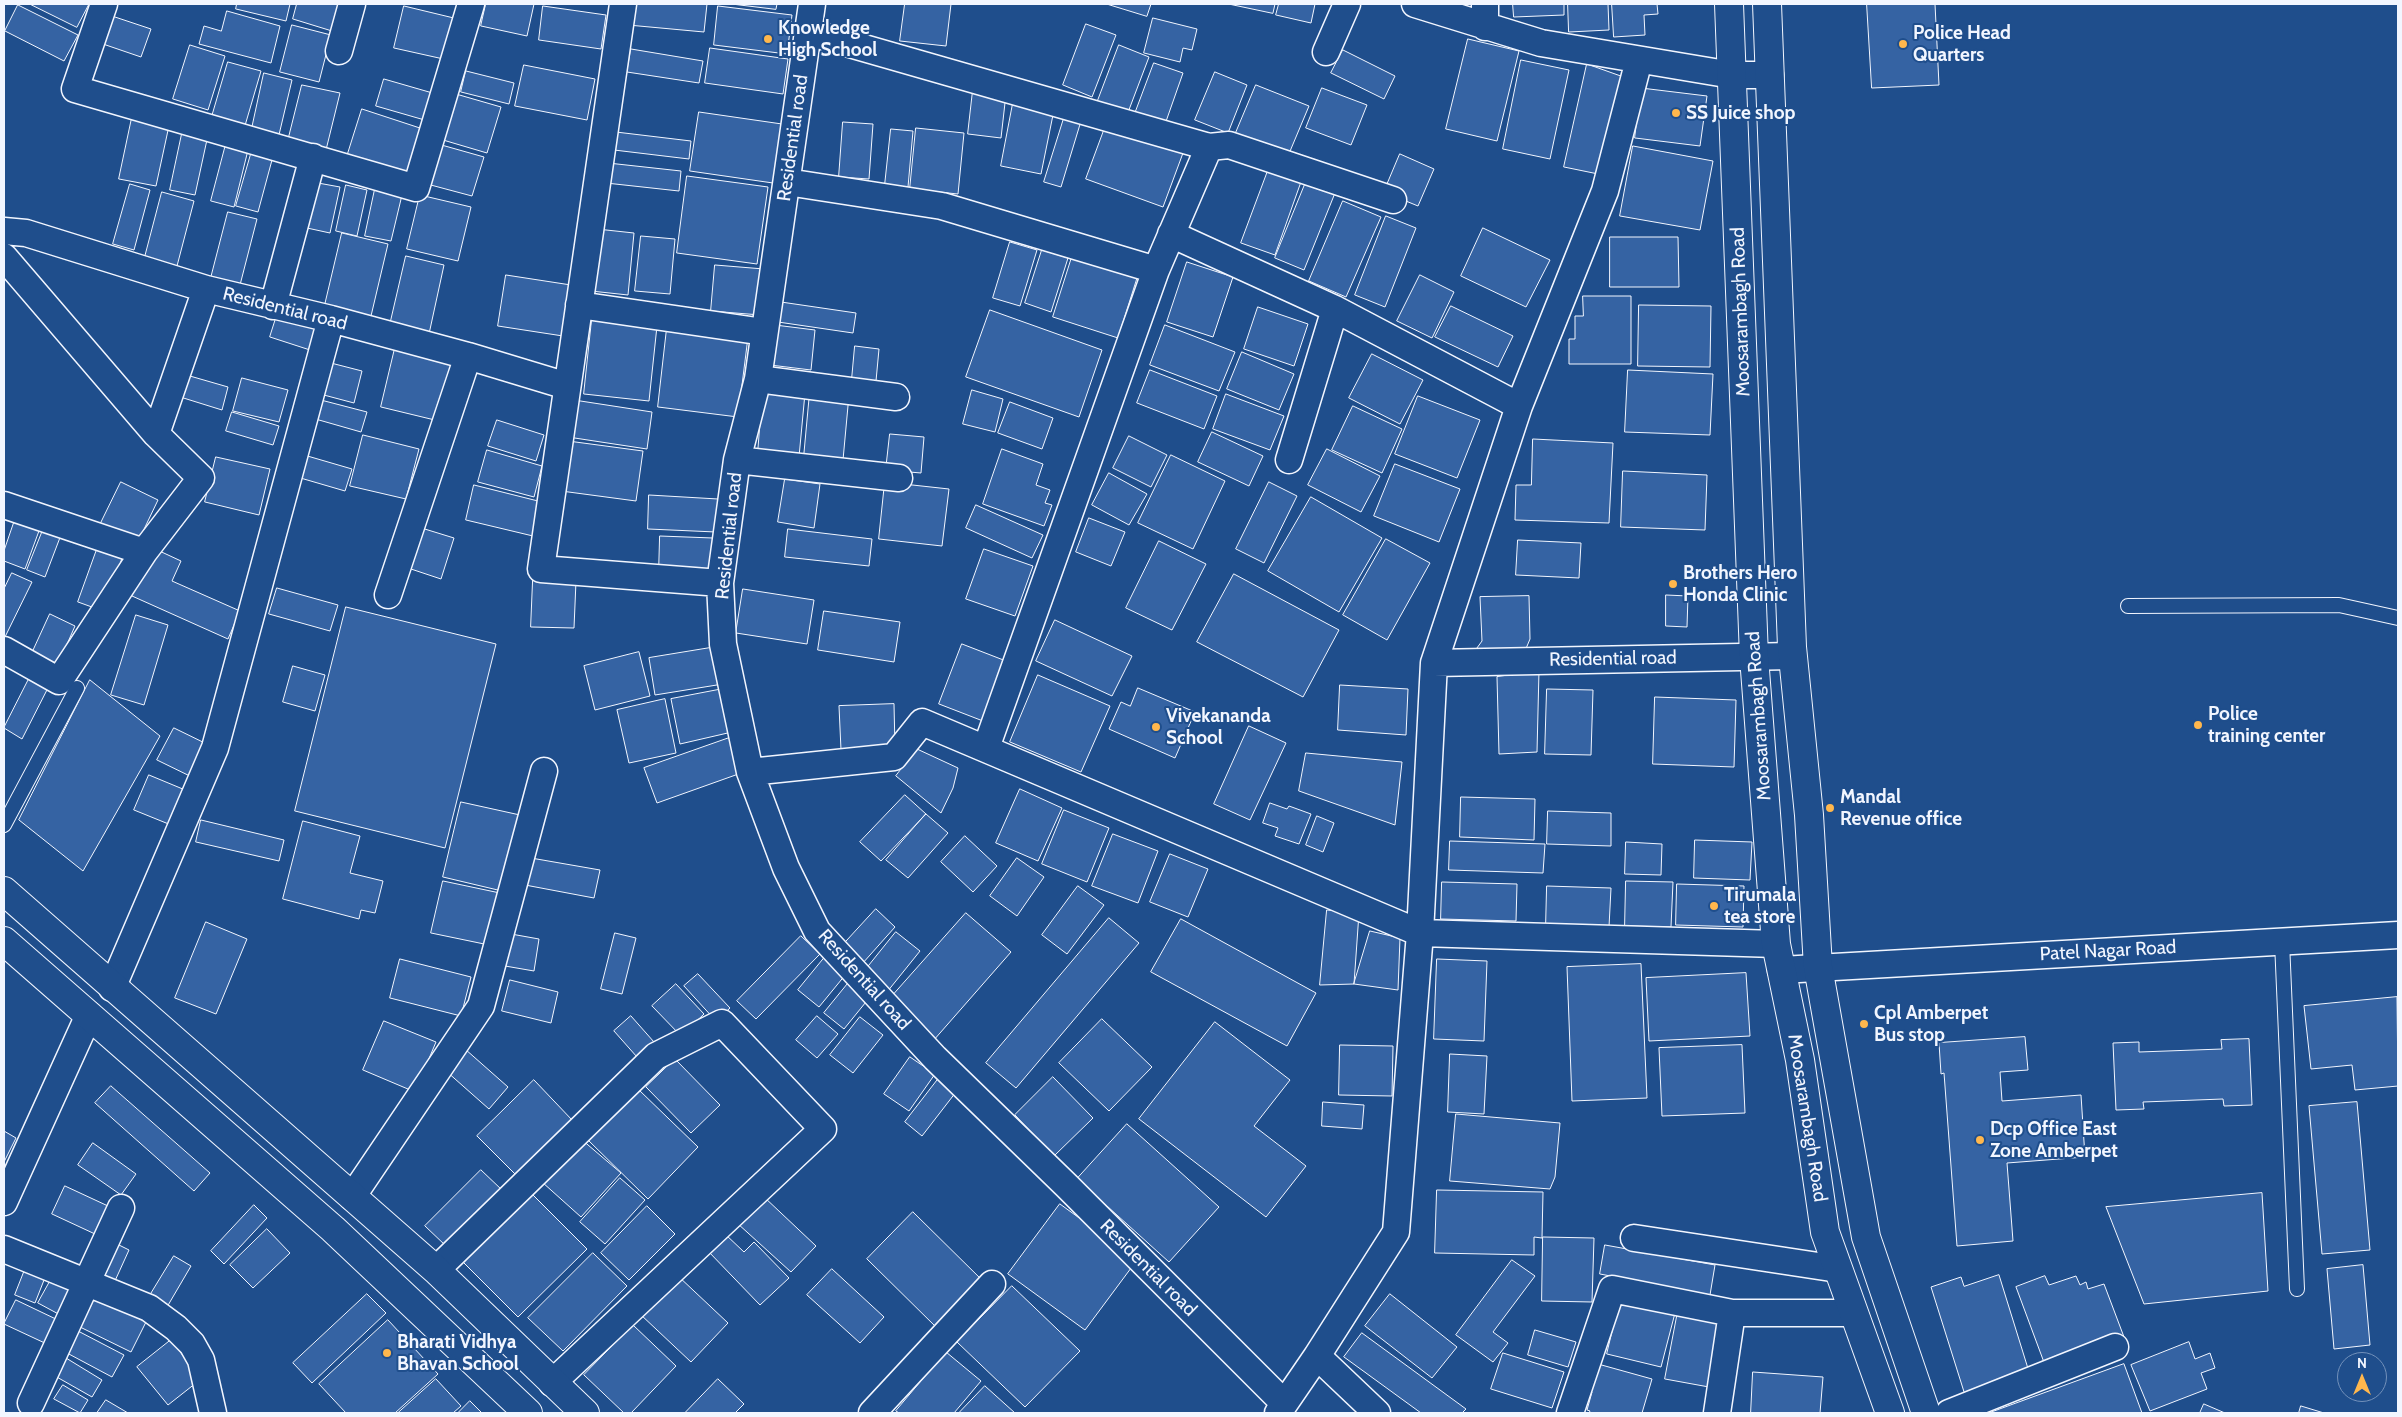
<!DOCTYPE html>
<style>
body{margin:0}
#map{position:relative;width:2402px;height:1417px;overflow:hidden;background:#1f4e8c;font-family:Cabin,sans-serif}
canvas{display:block}
.frame{position:absolute;inset:0;border:5px solid #f2f6ff;pointer-events:none}
.north{position:absolute;left:2337px;top:1352px;width:50px;height:50px;box-sizing:border-box;background:#1f4e8c;border:1px solid #7391ba;border-radius:50%;rotate:0deg;font-size:14px;font-weight:700;line-height:20px;text-align:center;color:#f2f6ff}
.north::after{content:'';display:block;margin:auto;width:18px;height:22px;background:#ffb74d;clip-path:polygon(50% 0,100% 100%,50% 72%,0 100%)}
</style>
<div id="map">
<canvas width="2402" height="1417"></canvas>
<div class="frame"></div>
<div class="north">N</div>
</div>
<script>
const ctx = document.querySelector('canvas').getContext('2d');
ctx.lineJoin = 'round';
function fillPath(path, color) { ctx.fillStyle = color; ctx.fill(path, 'evenodd'); }
function stroke(path, color, width, dash) { ctx.strokeStyle = color; ctx.lineWidth = width; ctx.lineCap = dash ? 'butt' : 'round'; ctx.setLineDash(dash || []); ctx.stroke(path); }
function drawText(font, color, halo, rows, align = 'center') {
  ctx.font = font + ' Cabin,sans-serif'; ctx.lineWidth = 4; ctx.setLineDash([]); ctx.textBaseline = 'middle'; ctx.strokeStyle = halo; ctx.fillStyle = color; for (const [text, x, y, turn = 0] of rows) {
    ctx.save(); ctx.translate(x, y); ctx.rotate((+turn || 0) * Math.PI / 180); ctx.textAlign = isNaN(turn) ? turn : align; if (halo) ctx.strokeText(text, 0, 0); ctx.fillText(text, 0, 0); ctx.restore();
  }
}
const building = new Path2D(`
 M30,4H89L77,27Z
 M237,4H290L286,21L236,9Z
 M297,4H341L332,31L293,19Z
 M486,4H534L527,36L481,26Z
 M630,4H707L704,32L628,25Z
 M732,4H777L776,9Z
 M905,4H951L946,46L900,41Z
 M1107,4H1151L1147,16Z
 M1229,4H1275L1273,13Z
 M1279,4H1315L1311,23L1276,15Z
 M1513,4H1564V15L1514,17Z
 M1568,4H1608L1609,30L1569,32Z
 M1612,4H1657L1658,14L1644,15L1645,35L1614,37Z
 M1867,4H1935L1939,85L1872,88Z
 M18,5L78,35L64,61L5,31Z
 M404,6L458,19L448,60L394,48Z
 M543,6L606,15L601,49L539,40Z
 M718,6L792,15L787,54L714,45Z
 M227,11L280,26L271,63L199,44L204,26L221,31Z
 M109,15L151,29L141,57L100,43Z
 M1153,18L1197,29L1192,50L1183,48L1180,62L1144,53Z
 M1086,24L1116,35L1092,97L1063,85Z
 M292,25L331,35L319,82L280,72Z
 M1468,39L1519,51L1497,141L1446,129Z
 M190,45L225,56L208,110L173,99Z
 M1119,45L1149,57L1127,115L1097,103Z
 M710,48L788,59L783,94L705,83Z
 M631,49L703,61L699,83L627,72Z
 M1343,50L1395,76L1384,99L1331,73Z
 M1521,60L1569,70L1550,159L1503,149Z
 M228,62L261,71L244,129L211,120Z
 M1154,63L1183,73L1163,130L1133,119Z
 M1587,64L1632,80L1608,176L1564,167Z
 M524,65L595,79L587,120L515,106Z
 M466,71L514,83L509,104L461,92Z
 M1215,72L1247,85L1228,133L1195,120Z
 M264,73L292,80L278,139L251,133Z
 M384,79L436,94L428,121L376,106Z
 M302,85L340,93L325,154L287,145Z
 M1256,85L1309,106L1288,156L1235,135Z
 M1322,88L1367,105L1351,145L1306,128Z
 M1641,88L1707,96L1700,146L1635,138Z
 M973,90L1006,94L1001,138L968,134Z
 M456,94L501,107L487,153L443,140Z
 M1014,98L1055,105L1041,174L1001,166Z
 M362,109L426,130L409,183L345,163Z
 M699,112L782,124L773,183L690,171Z
 M133,113L170,121L156,186L119,179Z
 M1065,115L1081,121L1061,187L1044,182Z
 M843,122L873,124L869,179L839,177Z
 M1106,125L1183,153L1163,207L1086,179Z
 M916,128L964,133L958,194L910,189Z
 M183,129L208,135L195,195L170,190Z
 M891,129L913,131L908,187L885,185Z
 M616,132L691,141L689,159L614,150Z
 M226,144L248,150L234,207L211,201Z
 M438,144L484,157L472,196L427,184Z
 M1633,146L1713,161L1700,230L1620,216Z
 M251,154L272,160L258,212L236,206Z
 M1400,154L1434,169L1418,206L1384,192Z
 M608,163L681,171L679,191L606,183Z
 M1269,168L1302,179L1275,255L1241,243Z
 M687,176L768,187L757,264L677,253Z
 M1308,177L1337,188L1304,270L1275,258Z
 M318,183L340,187L330,233L307,228Z
 M130,184L150,190L134,250L113,244Z
 M346,185L367,190L357,236L336,231Z
 M375,189L402,195L391,241L365,236Z
 M162,192L194,201L177,266L145,257Z
 M420,195L471,207L458,261L407,249Z
 M1343,201L1381,217L1346,297L1309,281Z
 M228,212L257,219L240,285L211,278Z
 M1386,216L1416,228L1385,307L1355,295Z
 M1483,228L1550,260L1526,307L1461,276Z
 M597,229L634,233L628,295L591,291Z
 M342,233L388,244L371,316L325,305Z
 M641,236L675,239L670,294L635,291Z
 M1610,237H1678L1679,287H1610Z
 M1010,242L1037,250L1020,306L993,298Z
 M1042,250L1068,258L1051,312L1025,303Z
 M406,256L444,265L429,334L390,325Z
 M1072,257L1137,278L1118,338L1053,317Z
 M1187,262L1233,277L1213,337L1167,322Z
 M715,265L764,269L760,315L711,311Z
 M506,275L571,285L563,336L498,326Z
 M1420,275L1454,292L1432,338L1397,321Z
 M1583,296H1631V364H1569V339H1575V316H1583Z
 M781,302L856,313L853,333L778,322Z
 M1639,305L1711,306L1710,367L1638,366Z
 M1451,306L1513,336L1498,367L1435,337Z
 M1258,307L1308,324L1294,366L1244,349Z
 M990,310L1102,350L1079,417L966,377Z
 M278,312L319,324L310,350L270,337Z
 M592,319L657,326L649,401L584,394Z
 M775,325L815,330L811,370L770,365Z
 M1165,325L1235,352L1219,391L1150,365Z
 M667,328L748,337L738,417L658,407Z
 M396,344L458,359L443,422L381,407Z
 M855,346L879,349L876,381L852,379Z
 M1242,352L1294,374L1279,410L1227,389Z
 M1372,354L1423,380L1400,424L1349,398Z
 M327,362L362,371L354,403L320,394Z
 M1150,370L1217,396L1204,429L1137,403Z
 M1628,370L1713,374L1710,435L1625,432Z
 M183,374L228,387L222,410L177,396Z
 M242,378L288,390L279,422L233,411Z
 M763,390L805,393L799,457L758,453Z
 M972,390L1003,399L995,432L963,424Z
 M810,392L849,395L843,460L804,457Z
 M1226,394L1284,416L1270,450L1213,429Z
 M1418,396L1480,420L1457,478L1395,454Z
 M317,399L367,412L361,432L312,418Z
 M574,400L652,412L647,449L568,437Z
 M1010,402L1053,418L1042,449L998,433Z
 M1353,406L1402,429L1382,473L1332,450Z
 M232,412L279,426L273,445L226,431Z
 M497,420L544,435L536,461L488,446Z
 M1212,432L1263,456L1249,486L1198,462Z
 M890,434L924,437L921,473L886,470Z
 M363,435L419,449L406,499L350,486Z
 M1129,436L1167,455L1151,487L1113,468Z
 M1533,439L1613,443L1609,523L1515,520L1516,485H1531Z
 M568,441L643,451L636,501L561,491Z
 M1002,449L1043,464L1036,485L1050,490L1045,503L1052,505L1044,526L983,504Z
 M1327,449L1380,476L1361,512L1308,485Z
 M487,450L542,466L534,497L478,482Z
 M304,455L352,469L345,491L297,477Z
 M1171,455L1225,481L1193,549L1138,523Z
 M216,457L270,469L259,515L205,502Z
 M1395,464L1460,489L1439,542L1374,516Z
 M1623,471L1707,475L1705,530L1621,527Z
 M1109,473L1147,494L1129,525L1092,505Z
 M785,479L820,484L814,528L778,522Z
 M121,482L158,500L136,546L99,527Z
 M885,482L949,489L942,546L879,539Z
 M1269,482L1297,496L1264,563L1236,549Z
 M474,485L542,502L533,536L466,520Z
 M649,495L718,499L716,532L648,529Z
 M1311,497L1382,538L1339,612L1268,571Z
 M976,505L1043,535L1032,558L966,528Z
 M18,511L43,520L25,569L4,561V551Z
 M1089,518L1125,532L1111,566L1076,552Z
 M47,520L64,527L45,577L27,570Z
 M415,526L454,538L441,579L402,566Z
 M788,529L872,539L869,566L785,557Z
 M660,536L713,538L712,573L659,572Z
 M1386,539L1430,563L1387,640L1343,615Z
 M1518,540L1581,543L1579,578L1516,575Z
 M100,541L125,550L103,611L78,602Z
 M1159,541L1206,564L1172,630L1126,608Z
 M153,548L181,561L172,581L240,611L228,639L132,596Z
 M984,549L1033,566L1015,616L966,599Z
 M12,573L32,582L4,639V589Z
 M1234,574L1339,630L1303,697L1197,642Z
 M533,580L576,581L574,628L531,627Z
 M277,588L338,605L330,631L269,614Z
 M743,589L814,600L807,644L736,633Z
 M1666,595L1688,596L1687,627L1666,626Z
 M1529,596L1530,639L1525,651L1474,652L1482,641L1480,597Z
 M346,607L496,644L445,848L295,811Z
 M824,611L900,622L894,662L818,650Z
 M50,614L75,626L54,674L28,662Z
 M136,615L168,625L144,705L111,695Z
 M1055,620L1132,656L1112,696L1036,661Z
 M962,644L1006,661L983,721L939,704Z
 M716,647L723,684L655,695L649,658Z
 M639,652L650,696L595,710L584,666Z
 M293,666L325,675L315,711L283,702Z
 M33,671L52,680L22,739L4,728Z
 M1539,671L1537,752L1499,754L1497,677Z
 M1038,675L1110,706L1081,772L1010,742Z
 M90,680L160,736L83,871L19,820Z
 M1340,685L1408,689L1406,735L1338,730Z
 M1138,688L1195,712L1175,758L1109,729L1121,702L1130,706Z
 M723,689L732,732L680,744L671,699Z
 M1547,689L1593,690L1591,755L1545,754Z
 M1655,697L1736,700L1734,767L1653,764Z
 M665,699L676,753L629,763L617,710Z
 M894,704L895,748L841,750L839,706Z
 M1249,726L1286,743L1250,820L1214,804Z
 M174,728L215,748L198,780L157,760Z
 M732,737L744,772L657,803L644,768Z
 M917,749L958,768L953,788L941,813L896,776Z
 M1306,753L1402,762L1395,825L1299,791Z
 M149,775L190,792L176,827L134,810Z
 M1020,789L1062,808L1038,861L996,843Z
 M905,795L926,814L881,861L860,842Z
 M1461,797L1535,799L1534,840L1460,837Z
 M461,802L520,815L502,891L443,877Z
 M1270,803L1287,809L1289,806L1311,814L1299,844L1275,836L1278,828L1263,823Z
 M1064,810L1109,828L1087,882L1042,864Z
 M1548,811L1611,813V846L1547,844Z
 M926,814L948,833L908,878L886,860Z
 M1317,816L1334,823L1323,852L1306,845Z
 M201,820L284,840L279,861L196,842Z
 M303,821L360,836L350,873L383,881L375,913L361,910L359,919L283,899Z
 M1113,834L1158,851L1138,903L1092,886Z
 M965,836L997,866L973,892L941,862Z
 M1695,840L1752,842L1750,880L1694,878Z
 M1450,841L1545,844L1543,873L1449,870Z
 M1626,842L1662,844L1661,875L1625,874Z
 M1170,854L1208,869L1188,917L1150,902Z
 M531,858L600,870L594,898L525,885Z
 M1017,858L1044,877L1017,916L990,896Z
 M443,881L500,893L489,945L431,933Z
 M1626,881L1673,882L1671,927L1625,926Z
 M1442,882L1517,884L1516,921L1441,919Z
 M1677,884L1744,886L1743,927L1676,925Z
 M1078,886L1104,905L1067,954L1042,935Z
 M1547,886L1611,888L1609,927L1546,926Z
 M876,909L895,927L862,964L842,946Z
 M1327,910L1359,913L1354,984L1320,985Z
 M966,913L1011,952L933,1041L887,1002Z
 M1109,918L1139,943L1016,1088L986,1063Z
 M1181,919L1316,993L1287,1046L1151,972Z
 M206,922L247,939L216,1014L175,998Z
 M1370,931L1400,938L1398,990L1354,984Z
 M896,932L920,951L887,992L863,973Z
 M615,933L636,938L622,994L601,989Z
 M511,934L539,939L534,971L505,966Z
 M801,936L820,954L756,1019L737,1001Z
 M825,957L846,974L819,1007L798,990Z
 M400,959L471,977L461,1016L390,998Z
 M1437,959L1487,961L1484,1041L1434,1039Z
 M1641,964L1647,1098L1572,1101L1567,967Z
 M1746,973L1750,1036L1649,1041L1646,978Z
 M698,974L730,1008L716,1021L684,986Z
 M510,980L558,992L551,1023L502,1011Z
 M850,981L870,997L844,1029L824,1013Z
 M676,984L704,1014L681,1036L652,1006Z
 M2397,997L2398,1086L2355,1090L2352,1065L2311,1069L2304,1006Z
 M631,1016L654,1042L637,1057L614,1031Z
 M817,1016L838,1034L817,1058L796,1040Z
 M860,1017L883,1035L853,1073L830,1055Z
 M1102,1019L1152,1067L1109,1111L1059,1063Z
 M384,1021L436,1042L415,1092L363,1070Z
 M1215,1022L1290,1080L1254,1126L1306,1166L1266,1217L1139,1119Z
 M2025,1037L2028,1070L2000,1072L2002,1101L2081,1095L2085,1157L2007,1163L2013,1241L1957,1246L1944,1073L1941,1074L1939,1043Z
 M2249,1039L2252,1105L2224,1106L2223,1099L2143,1102L2144,1109L2116,1110L2113,1043L2139,1042V1052L2222,1049L2221,1040Z
 M1340,1045L1393,1046L1392,1096L1339,1095Z
 M1742,1045L1745,1113L1662,1116L1659,1048Z
 M465,1049L508,1087L489,1109L446,1071Z
 M1450,1054L1487,1056L1484,1114L1448,1112Z
 M910,1057L935,1074L909,1111L884,1094Z
 M675,1059L720,1105L691,1133L646,1087Z
 M1053,1077L1093,1118L1054,1156L1015,1115Z
 M939,1078L956,1092L922,1136L905,1122Z
 M534,1080L573,1121L517,1176L477,1136Z
 M111,1086L210,1173L194,1191L95,1103Z
 M639,1090L698,1147L648,1199L588,1140Z
 M1323,1102L1364,1105L1362,1129L1322,1126Z
 M2357,1102L2370,1250L2322,1254L2309,1106Z
 M1456,1114L1560,1123L1555,1177L1550,1189L1450,1181Z
 M1127,1124L1219,1207L1169,1262L1077,1179Z
 M4,1131L16,1138L4,1162Z
 M581,1139L621,1173L581,1217L542,1182Z
 M93,1143L136,1174L121,1195L78,1165Z
 M481,1170L502,1190L446,1246L425,1226Z
 M620,1178L645,1200L605,1244L580,1222Z
 M65,1186L108,1206L95,1234L52,1214Z
 M1437,1190L1543,1192L1542,1238L1534,1237V1255L1435,1253Z
 M2262,1193L2268,1291L2144,1304L2106,1207Z
 M532,1194L587,1249L518,1317L463,1262Z
 M763,1196L816,1246L791,1272L737,1223Z
 M1060,1204L1137,1260L1085,1330L1008,1274Z
 M254,1205L267,1218L224,1264L211,1251Z
 M647,1206L675,1234L629,1280L601,1253Z
 M913,1212L984,1282L938,1329L867,1259Z
 M267,1229L290,1253L253,1288L230,1265Z
 M724,1233L744,1252L754,1242L789,1278L760,1305L707,1250Z
 M1543,1237L1594,1238L1592,1302L1542,1301Z
 M113,1242L129,1250L114,1283L97,1276Z
 M1605,1245L1715,1265L1710,1295L1600,1274Z
 M593,1253L627,1286L563,1351L528,1318Z
 M174,1256L191,1266L167,1307L149,1297Z
 M1512,1260L1535,1276L1493,1332L1508,1343L1493,1362L1456,1335Z
 M2363,1265L2370,1345L2334,1349L2327,1269Z
 M26,1267L46,1275L35,1303L15,1295Z
 M832,1269L884,1317L860,1343L807,1295Z
 M677,1275L728,1323L691,1362L640,1314Z
 M1999,1275L2030,1375L1965,1395L1931,1287L1961,1277L1964,1286Z
 M53,1276L78,1290L64,1317L38,1303Z
 M2045,1276L2049,1285L2076,1276L2080,1285L2086,1282L2088,1289L2104,1284L2124,1337L2045,1365L2016,1287Z
 M1012,1286L1080,1351L1025,1407L957,1342Z
 M367,1294L386,1313L312,1383L293,1363Z
 M1390,1294L1457,1347L1432,1378L1365,1326Z
 M95,1297L146,1322L131,1352L80,1327Z
 M16,1300L60,1321L49,1345L4,1324Z
 M1620,1300L1675,1313L1661,1367L1607,1354Z
 M1678,1311L1722,1320L1709,1387L1665,1379Z
 M388,1320L438,1374L395,1413H346L319,1384Z
 M633,1325L676,1366L631,1413H624L584,1375Z
 M1535,1330L1576,1342L1568,1367L1528,1355Z
 M78,1331L124,1355L112,1377L67,1353Z
 M1362,1333L1466,1409L1462,1413H1421L1344,1357Z
 M171,1340L201,1379L168,1405L137,1367Z
 M2189,1342L2195,1359L2210,1353L2215,1368L2201,1373L2207,1389L2150,1411L2131,1365Z
 M946,1352L981,1381L954,1413H899L896,1411Z
 M1503,1353L1564,1372L1552,1408L1491,1389Z
 M66,1358L102,1380L92,1397L55,1376Z
 M1598,1364L1652,1379L1642,1413H1589L1590,1411L1587,1410L1592,1392H1590Z
 M2124,1364L2142,1413H1989Z
 M1753,1372L1823,1377L1820,1413H1751Z
 M436,1379L461,1406L453,1413H398Z
 M718,1379L744,1404L735,1413H685Z
 M63,1385L88,1400L80,1413L54,1399Z
 M985,1386L1015,1413H959Z
 M106,1400L128,1413H97Z
 M470,1401L482,1413H458Z
 M2204,1404L2225,1413H2200Z
 M2301,1406L2324,1413H2299Z`);
const lane = new Path2D(`
 M2128,606L2339,605L2398,618
 M4,825L77,688
 M2282,942L2297,1289`);
const street = new Path2D(`
 M104,4L75,89L416,188L471,4
 M623,4L541,569L720,583
 M812,4L758,379L737,460L720,583L723,644L750,772L786,868L817,931L935,1058L1067,1186L1284,1403
 M1415,4L1541,43L1732,75H1770
 M1485,27V4
 M808,32L1209,147L1229,145L1393,200
 M339,51L352,4
 M1326,52L1347,4
 M787,182L942,206L1156,270
 M4,231L26,233L206,289L331,319L468,356L567,386
 M1171,234L1335,309L1519,406
 M4,257L156,434L201,478L144,552L59,681L4,650
 M579,305L764,332
 M273,306L313,157
 M758,379L896,397
 M156,434L206,289
 M737,460L899,478
 M1289,460L1335,309
 M4,505L144,552
 M388,595L468,356
 M1434,663L1792,656
 M986,748L1156,270L1209,147
 M750,772L894,757L922,722L1420,933L1776,944
 M1781,970L2398,935
 M112,988L215,748L331,319
 M352,1197L481,1006L544,771
 M4,1202L89,1015
 M1634,1238L1838,1269
 M4,1249L149,1308L176,1328L192,1344L201,1360L213,1413
 M436,1270L656,1056L722,1023L823,1129L552,1383
 M1317,1356L1377,1413
 M31,1403L121,1208
 M872,1413L992,1284
 M1278,1413L1317,1356L1396,1232L1420,933L1434,663L1519,406L1605,191L1639,60
 M1570,1413L1612,1289L1732,1313H1854
 M1717,1413L1732,1313
 M1949,1413L2115,1347`);
const secondary = new Path2D(`
 M4,891L436,1270L585,1413
 M4,941L333,1229L528,1413`);
const primary = new Path2D(`
 M1729,4L1754,657L1776,944L1800,1060L1825,1232L1890,1413
 M1767,4L1792,647L1809,815L1818,967L1866,1237L1926,1413`);
const markers = [
 [768,39,5,"#ffb74d"],
 [1903,44,5,"#ffb74d"],
 [1676,113,5,"#ffb74d"],
 [1673,584,5,"#ffb74d"],
 [2198,725,5,"#ffb74d"],
 [1156,727,5,"#ffb74d"],
 [1830,808,5,"#ffb74d"],
 [1714,906,5,"#ffb74d"],
 [1864,1024,5,"#ffb74d"],
 [1980,1140,5,"#ffb74d"],
 [387,1353,5,"#ffb74d"]
];
const poiNames = [
 ["Knowledge",778,28],
 ["High School",778,50],
 ["Police Head",1913,33],
 ["Quarters",1913,55],
 ["SS Juice shop",1686,113],
 ["Brothers Hero",1683,573],
 ["Honda Clinic",1683,595],
 ["Police",2208,714],
 ["training center",2208,736],
 ["Vivekananda",1166,716],
 ["School",1166,738],
 ["Mandal",1840,797],
 ["Revenue office",1840,819],
 ["Tirumala",1724,895],
 ["tea store",1724,917],
 ["Cpl Amberpet",1874,1013],
 ["Bus stop",1874,1035],
 ["Dcp Office East",1990,1129],
 ["Zone Amberpet",1990,1151],
 ["Bharati Vidhya",397,1342],
 ["Bhavan School",397,1364]
];
const streetNames = [
 ["Residential road",793,138,-82],
 ["Residential road",285,309,14],
 ["Moosarambagh Road",1741,312,-92],
 ["Residential road",729,536,-84],
 ["Residential road",1613,659,-1],
 ["Moosarambagh Road",1759,716,-94],
 ["Patel Nagar Road",2108,951,-3],
 ["Residential road",864,980,48],
 ["Moosarambagh Road",1807,1118,81],
 ["Residential road",1148,1268,45]
];
fillPath(building, '#3563a3');
stroke(building, '#f2f6ff', 1);
stroke(lane, '#f2f6ff', 16);
stroke(street, '#f2f6ff', 29);
stroke(secondary, '#f2f6ff', 30);
stroke(primary, '#f2f6ff', 30);
stroke(lane, '#1f4e8c', 14);
stroke(street, '#1f4e8c', 26);
stroke(secondary, '#1f4e8c', 28);
stroke(primary, '#1f4e8c', 28);
for (const [x, y, r, color] of markers) { const dot = new Path2D(); dot.arc(x, y, r, 0, 2 * Math.PI); ctx.fillStyle = color; ctx.fill(dot); stroke(dot, '#1f4e8c', 2); }
drawText('bold 19px', '#f2f6ff', '#1f4e8c', poiNames, 'left');
drawText('19px', '#f2f6ff', '#1f4e8c', streetNames);
</script>
